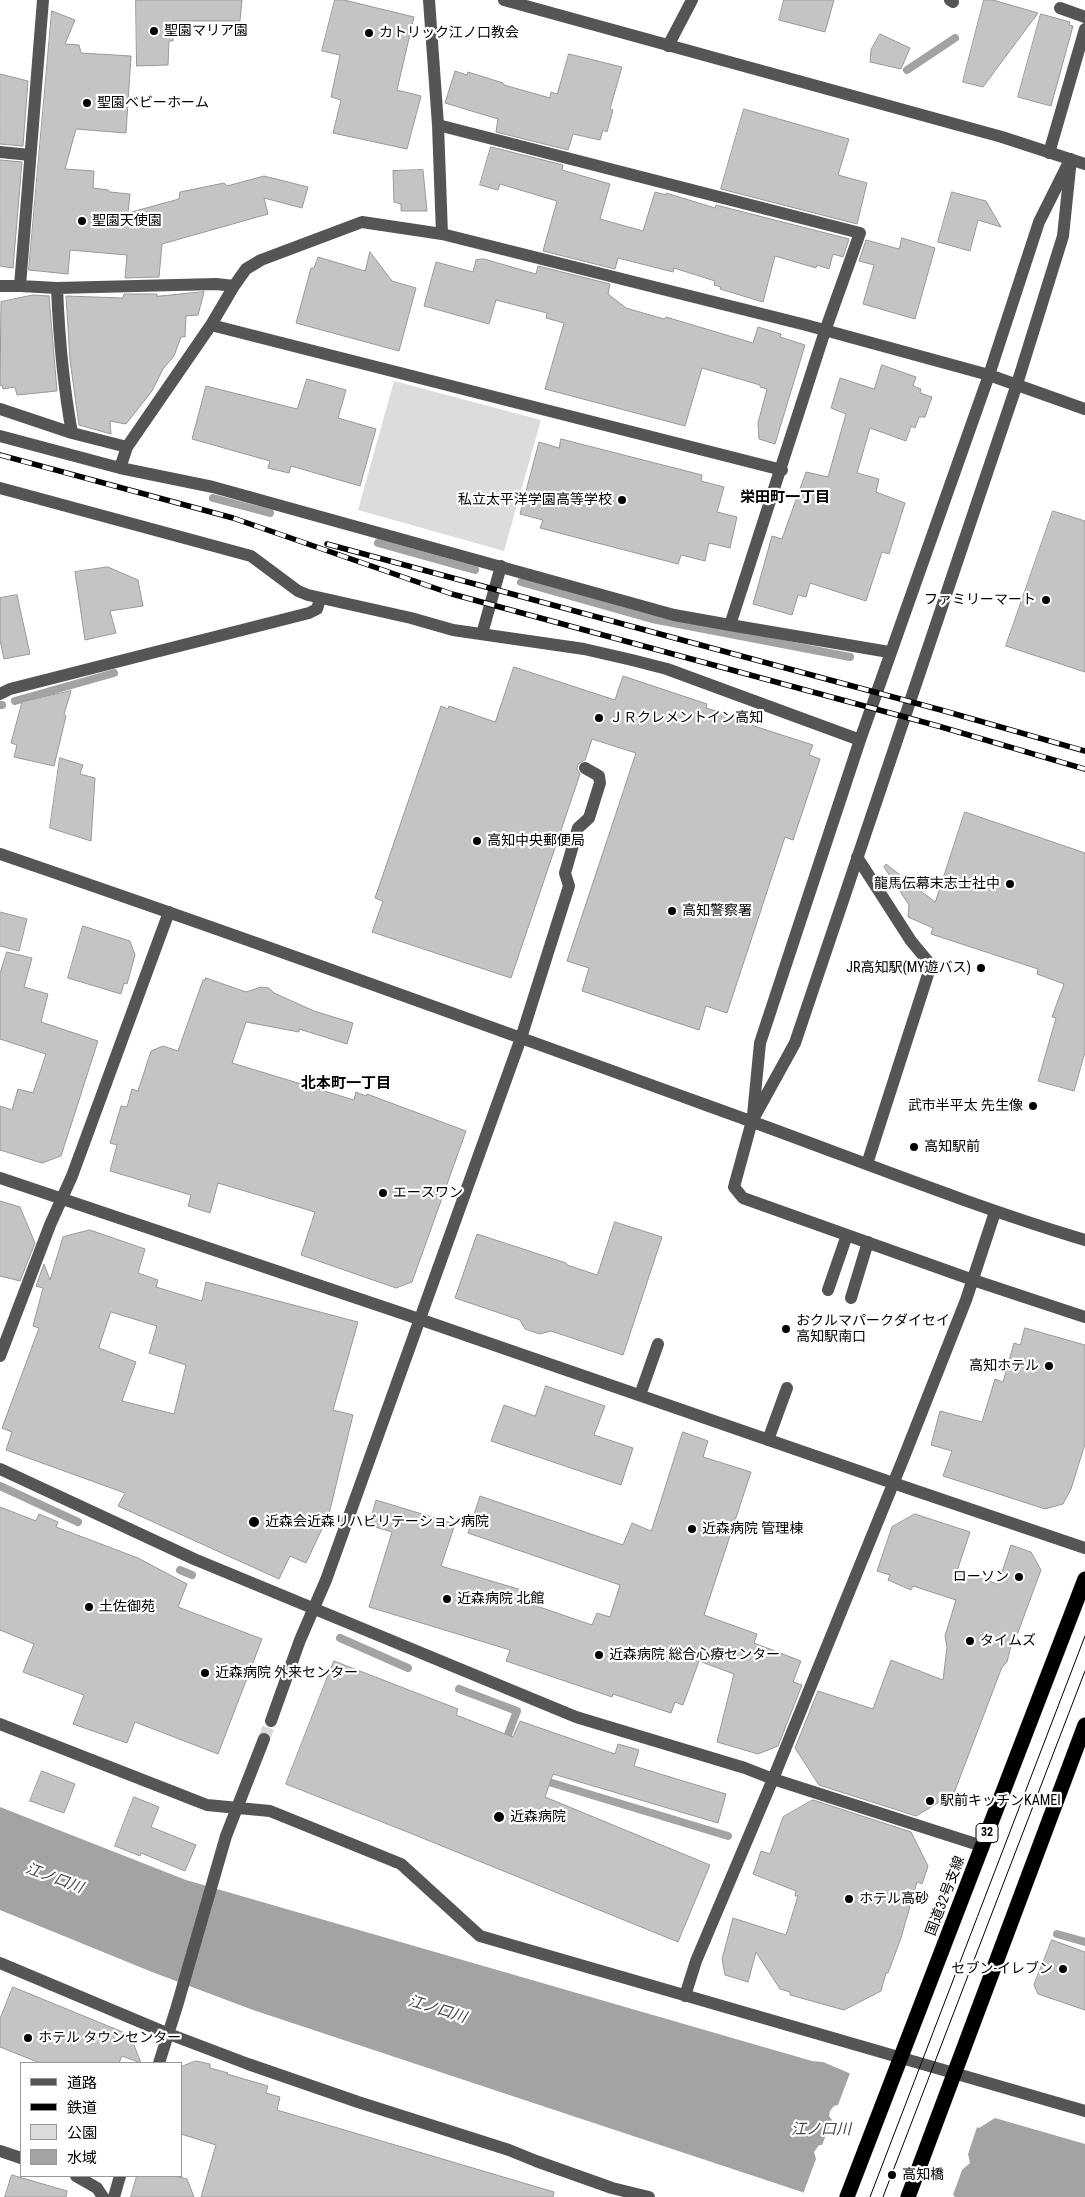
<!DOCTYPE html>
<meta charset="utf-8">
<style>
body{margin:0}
#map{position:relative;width:1085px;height:2197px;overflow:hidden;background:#fff;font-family:"Roboto Condensed","Noto Sans JP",sans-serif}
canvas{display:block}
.legend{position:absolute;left:20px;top:2062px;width:162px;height:115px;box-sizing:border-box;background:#fff;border:1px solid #999;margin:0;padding:6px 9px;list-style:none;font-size:15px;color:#000}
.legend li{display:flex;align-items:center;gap:10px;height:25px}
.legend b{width:25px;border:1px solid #999}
</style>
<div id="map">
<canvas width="1085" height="2197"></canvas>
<ul class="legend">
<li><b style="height:6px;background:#555"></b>道路</li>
<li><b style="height:6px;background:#000"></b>鉄道</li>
<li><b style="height:14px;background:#dcdcdc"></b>公園</li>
<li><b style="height:14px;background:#a3a3a3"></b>水域</li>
</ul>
</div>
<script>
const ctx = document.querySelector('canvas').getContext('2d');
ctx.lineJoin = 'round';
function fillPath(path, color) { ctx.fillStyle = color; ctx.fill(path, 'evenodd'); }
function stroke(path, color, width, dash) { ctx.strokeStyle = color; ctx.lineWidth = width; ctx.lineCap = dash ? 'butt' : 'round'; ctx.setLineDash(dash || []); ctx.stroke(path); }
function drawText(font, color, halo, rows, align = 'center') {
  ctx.font = font + ' "Roboto Condensed","Noto Sans JP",sans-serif'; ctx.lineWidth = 4.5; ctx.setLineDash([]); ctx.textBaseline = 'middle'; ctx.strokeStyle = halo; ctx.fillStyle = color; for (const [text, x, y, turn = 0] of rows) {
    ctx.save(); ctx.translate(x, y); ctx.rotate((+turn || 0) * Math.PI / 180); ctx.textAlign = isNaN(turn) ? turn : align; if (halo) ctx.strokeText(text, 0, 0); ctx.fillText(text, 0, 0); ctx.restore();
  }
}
const green = new Path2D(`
 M394,381L541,420L504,551L358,510Z`);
const water = new Path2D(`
 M0,1807L186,1880L812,2061L823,2062L979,2128L995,2118L1085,2144V2197H817L253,2010L152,1972L0,1910Z`);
const pier = new Path2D(`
 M847,2071L978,2124L968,2154L970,2163L962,2170L953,2195L955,2197H811L803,2194L816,2159L814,2152L819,2145H822L832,2120L829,2116L830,2111L834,2106L838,2105L850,2073Z`);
const stream = new Path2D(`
 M907,70L955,38
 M213,498L270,513
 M378,543L475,570
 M521,582L652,619L850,657
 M15,701L114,673
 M0,705H2
 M0,1486L78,1522
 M180,1570L192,1575
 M340,1638L408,1668
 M459,1689L517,1711L504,1745
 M542,1780L728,1836
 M1057,1934L1085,1942`);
const building = new Path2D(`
 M136,0H242L240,21H173V41H169L168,65L137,66Z
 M335,0H344L414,17L397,90L421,96L407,149L333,133L341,100L331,97L340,55L322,51Z
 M784,0H834L825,32L779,20Z
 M984,0H993L1038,13L983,87L963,82Z
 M52,11L75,20L65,44L79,45L81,53L131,56L126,133L76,129L65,169L94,171L93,188L108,190L110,192L130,194L128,213L179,199L180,192L224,183L227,186L264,176L308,187L302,208L264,198L268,214L162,244L159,277L125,278L127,255L70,250L68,274L29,270Z
 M1041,14L1070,22L1069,25L1073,26L1051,106L1018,97Z
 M880,34L910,48L901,69L870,62L871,50Z
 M569,54L622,67L610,109L613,110L607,132L603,130L600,140L573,134L568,150L496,132L498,119L445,103L455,71L467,75L468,72L503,83L504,85L550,98L551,92L557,94Z
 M0,74L28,81L23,146L0,144Z
 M744,109L849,139L838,175L867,183L857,224L721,189Z
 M491,147L563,165L562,170L610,184L600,219L643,231L655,192L666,195V193L715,208L716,205L849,239L843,257L833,254L829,269L817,265L816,268L775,256L763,302L720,289L721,287L714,285L715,281L674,268L673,272L618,258L615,269L543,251L557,201L500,184L498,190L480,185Z
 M0,160L22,162L13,268L0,266Z
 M423,170L427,211H401V204L394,202L393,171Z
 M952,192L986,201L1001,227L978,220L970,251L938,242Z
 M902,238L935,248L915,319L863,304L874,265L859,261L866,240L899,249Z
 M370,252L392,281L416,288L399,351L296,323L311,268H314L318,257L365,271Z
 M484,259L536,274L538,266L610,284L608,294L626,308L664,319L666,317L753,343L758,327L781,334L780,337L805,345L775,444L759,439L758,423L767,389L760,387V385L702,368L685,426L545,389L564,323L546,318L547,313L496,300L489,324L424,306L436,262L473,272L476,260Z
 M204,292L198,315L186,316L185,337H181L174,356L163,369L152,391L126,424L110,421L111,434L79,425L70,360L66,296L123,298L124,294H157V296Z
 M33,295L49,296L57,391L17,395L15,387L3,389L2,385L0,386L1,302Z
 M882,365L916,377L913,386L921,389L920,393L932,397L925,417H919L915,428L911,426L906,441L870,428L857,473L879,479L876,492L905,503L889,554L882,552L866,601L810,583L806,597L798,595L792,615L753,604L772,536L782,539L806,472L828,477L846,414L831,408L840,378L874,389Z
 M307,379L346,390L338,418L376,429L360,486L291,466L289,473L268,468L270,461L192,439L206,386L297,409Z
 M561,439L702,475L701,481L724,487L717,512L737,517L730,548L709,543L705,561L681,555L678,564L540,528L543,520L520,514L539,442L559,448Z
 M1053,511L1085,521V672L1006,646Z
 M108,567L138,580L143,606L110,611L116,633L85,640L75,572Z
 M17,595L30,654L4,659L0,640V598Z
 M514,667L615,700L623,676L707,704L706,708L727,714L726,717L813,745L809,755L820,759L793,840L785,837L727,1013L706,1006L699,1030L582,991L589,968L567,961L636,753L592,739L585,760L578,764L577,769L580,774L511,978L372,932L383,901L375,898L441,706L448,709L449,706L495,722Z
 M71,691L64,714L66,716L54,766L14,757L17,745L11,743L22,702Z
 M60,758L83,765L80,774L95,778L91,841L50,828Z
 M965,812L1085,853V1052L1074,1091L1038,1081L1056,1018L1052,1017L1064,984L1037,974L1038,969L931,934L933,928L908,917L909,905L884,867L886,864L935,902Z
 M0,912L27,919L19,951L0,946Z
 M83,926L130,941L135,955L127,984L124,983L121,994L68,978Z
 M7,952L32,958L24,987L48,994L41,1022L98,1041L61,1156L42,1163L0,1150V1106L12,1110L18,1089L33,1093L46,1054L0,1039V974Z
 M206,978L246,992L261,987L269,988L274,993L314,1011L353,1023L347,1044L299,1029V1032L246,1022L232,1063L354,1100L356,1092L366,1096L367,1094L466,1131L412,1282L396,1288L301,1255L315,1212L218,1183L210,1213L188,1206L191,1195L110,1171L117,1145L110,1143L121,1106L127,1107L132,1089L138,1091L151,1051L163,1046L178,1051L203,980H205Z
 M0,1201L20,1207L35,1243L20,1281L0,1276Z
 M615,1222L662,1237L623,1355L551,1331L540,1334L525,1329L520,1320L455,1298L477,1234L566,1263L567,1265L597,1275Z
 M90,1230L145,1249L138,1273L158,1280L156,1287L202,1301L206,1282L358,1322L333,1410L353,1415L329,1514L306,1563L290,1556L279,1579L118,1506L125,1493L6,1450L12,1432L2,1428L39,1328L33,1326L43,1288L36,1286L44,1264L50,1280L63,1237ZM111,1312L157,1326L149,1353L186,1365L174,1414L122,1401L136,1362L99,1348Z
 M1025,1328L1085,1345V1444L1071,1489L1063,1504L1045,1509L943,1476L952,1451L931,1445L940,1411L982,1422L995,1379L1003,1382L1014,1343L1020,1345Z
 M546,1386L605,1406L594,1435L633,1448L621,1485L491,1441L504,1405L535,1416Z
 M683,1432L708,1441L703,1457L751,1472L704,1615L757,1634L754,1643L801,1661L793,1682L802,1685L778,1746L758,1754L717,1742L734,1674L699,1661L683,1705L675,1702L671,1713L613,1694L612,1697L506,1661L510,1650L369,1607L392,1532L369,1525L376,1500L455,1524L441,1566L525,1591L522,1601L592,1625L597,1613L610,1617L620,1585L468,1533L480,1496L623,1545L632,1523L651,1531Z
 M0,1507L36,1521L39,1514L58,1522L56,1527L138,1558L187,1584L178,1607L262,1639L218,1754L135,1722L127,1743L73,1724L84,1695L23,1672L34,1644L0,1630Z
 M915,1514L970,1532L957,1571L998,1584L1011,1545L1031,1552L1041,1570L1017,1635L1014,1634L1007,1662L1002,1667L954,1793L916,1816L819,1785L795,1748L818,1691L873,1709L891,1660L943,1680L947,1647L945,1636L956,1600L913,1586L911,1590L888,1580L890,1575L877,1571L892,1527Z
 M334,1661L458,1709L456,1715L513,1737L520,1721L615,1754L618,1744L639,1750L634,1766L726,1794L718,1823L553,1774L545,1797L710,1865L678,1942L410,1833L286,1784Z
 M42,1771L75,1784L64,1813L30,1801Z
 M134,1797L159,1807L151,1827L196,1845L185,1871L141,1853L140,1856L115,1846Z
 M813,1800L911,1832L928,1866L922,1884L917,1882L901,1938L888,1973H886L881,1991L844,2010L790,1995V1992L780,1989L756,1952L748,1982L725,1975L722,1959L733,1918L786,1935L798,1896H795L796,1891L753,1874L761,1851L770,1854L783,1817Z
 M1052,1940L1085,1952V2010L1038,1994L1034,1985Z
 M13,1987L130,2035L141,2063L122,2056L119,2063H40L0,2047V2019Z
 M196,2061L210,2064V2068L228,2073L227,2074L268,2086L266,2093L280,2097L277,2110L554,2192L553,2197H201L216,2145L181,2134V2067Z
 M12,2175L67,2191L66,2197H5Z
 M137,2176H175L187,2179L194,2197H131Z`);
const minorTunnel = new Path2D(`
 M264,1739L271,1721`);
const minor = new Path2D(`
 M43,0L20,286L57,288L216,284L234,286
 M429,0L438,125L442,234
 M504,0L1002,137L1085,164
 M950,0L953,2
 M1060,8L1085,17
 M668,46L692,0
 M438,125L860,233L825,331L730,625L889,652
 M0,152L30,155
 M1049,153L1085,29
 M1071,159L1063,236L1017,384L795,1043L752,1121L734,1187L743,1198L973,1280L1085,1317
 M0,286H20
 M57,288C59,337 63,384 72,433
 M211,325L782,470
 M0,409L72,433L127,447
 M0,436L120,468L213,487L674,615L730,625
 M120,468L127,447L211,325L234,286L246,269L261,260L362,222L442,234L806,325L989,375L1085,409
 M0,488L251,556L298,591L308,595L411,618L453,630L584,649L632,660L667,669L860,740
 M482,634L501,566
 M0,694L10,689L309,613L317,609L320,599
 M0,854C252,940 502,1031 753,1122C863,1162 972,1206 1085,1240
 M857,857L911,941L931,965L867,1164
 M753,1115L760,1043L860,740L989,375L1039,222L1067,166
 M0,1178L419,1319L893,1483L1085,1548
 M828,1290L847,1235
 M851,1298L868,1242
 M0,1356L50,1225L72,1176L169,912
 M640,1395L658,1344
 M768,1440L787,1388
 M0,1469L194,1559L576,1717L745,1768L773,1779L982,1846
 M271,1721L300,1640L326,1580L521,1038L569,886L565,873L578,828L589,818L600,783L599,776L585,768
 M0,1724L207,1805L270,1811L401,1864L480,1936L1085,2111
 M0,1963L169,2034L248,2064L358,2102L509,2150L536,2161L612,2188L649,2197
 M685,1996L696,1961L773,1779L904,1457L966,1300L995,1212
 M159,2063L177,2006L226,1836L264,1739
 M0,2151L21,2158
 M76,2176L97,2188L103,2197
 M114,2197L120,2176`);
const highway = new Path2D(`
 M847,2197L1085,1579
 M908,2197L1085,1725`);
const tram = new Path2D(`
 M870,2197L1085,1636
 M883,2197L1085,1671`);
const rail = new Path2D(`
 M0,455L233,518L452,594L938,726L1085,769
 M327,544L941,710L1085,751`);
const markers = [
 [154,31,5,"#000"],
 [369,33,5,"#000"],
 [87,103,5,"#000"],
 [82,221,5,"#000"],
 [622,500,5,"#000"],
 [1046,600,5,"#000"],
 [599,718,5,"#000"],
 [477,841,5,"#000"],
 [1010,884,5,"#000"],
 [672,911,5,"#000"],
 [981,968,5,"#000"],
 [1033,1106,5,"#000"],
 [914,1147,5,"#000"],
 [383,1193,5,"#000"],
 [786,1329,5,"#000"],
 [1049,1366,5,"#000"],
 [254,1522,6,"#000"],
 [692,1529,5,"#000"],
 [1019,1577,5,"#000"],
 [447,1599,5,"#000"],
 [89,1607,5,"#000"],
 [970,1641,5,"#000"],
 [599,1655,5,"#000"],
 [205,1673,5,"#000"],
 [930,1801,5,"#000"],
 [499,1817,6,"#000"],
 [849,1899,5,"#000"],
 [1063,1969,5,"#000"],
 [28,2038,5,"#000"],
 [892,2175,5,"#000"]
];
const shields = [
 [987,1833,22]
];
const shieldNames = [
 ["32",987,1833]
];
const poiNames = [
 ["聖園マリア園",164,31],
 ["カトリック江ノ口教会",379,33],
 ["聖園ベビーホーム",97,103],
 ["聖園天使園",92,221],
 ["私立太平洋学園高等学校",612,500,"right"],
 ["ファミリーマート",1036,600,"right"],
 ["ＪＲクレメントイン高知",609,718],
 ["高知中央郵便局",487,841],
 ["龍馬伝幕末志士社中",1000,884,"right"],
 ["高知警察署",682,911],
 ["JR高知駅(MY遊バス)",971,968,"right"],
 ["武市半平太 先生像",1023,1106,"right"],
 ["高知駅前",924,1147],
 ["エースワン",393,1193],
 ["おクルマパークダイセイ",796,1321],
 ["高知駅南口",796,1337],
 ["高知ホテル",1039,1366,"right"],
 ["近森会近森リハビリテーション病院",265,1522],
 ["近森病院 管理棟",702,1529],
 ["ローソン",1009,1577,"right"],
 ["近森病院 北館",457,1599],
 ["土佐御苑",99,1607],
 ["タイムズ",980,1641],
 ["近森病院 総合心療センター",609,1655],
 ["近森病院 外来センター",215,1673],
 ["駅前キッチンKAMEI",940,1801],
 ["近森病院",510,1817],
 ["ホテル高砂",859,1899],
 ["セブン-イレブン",1053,1969,"right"],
 ["ホテル タウンセンター",38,2038],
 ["高知橋",902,2175]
];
const streetNames = [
 ["国道32号支線",946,1896,-69]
];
const neighbourhoodNames = [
 ["栄田町一丁目",785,498],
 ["北本町一丁目",346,1084]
];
const waterNames = [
 ["江ノ口川",54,1879,20],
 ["江ノ口川",437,2010,17],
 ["江ノ口川",821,2130]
];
fillPath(green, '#dcdcdc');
fillPath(water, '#a3a3a3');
fillPath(pier, '#fff');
stroke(stream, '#a3a3a3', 8);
fillPath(building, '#c4c4c4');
stroke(building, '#999', 1);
stroke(minorTunnel, '#d9d9d9', 12, [12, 6]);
stroke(highway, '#dbdbdb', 16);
stroke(minor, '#555', 12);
stroke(highway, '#000', 15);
stroke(tram, '#000', 1);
stroke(rail, '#000', 5.5);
stroke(rail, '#fff', 4, [11]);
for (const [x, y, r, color] of markers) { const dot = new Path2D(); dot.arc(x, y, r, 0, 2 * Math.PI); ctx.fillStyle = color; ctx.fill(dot); stroke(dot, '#fff', 2); }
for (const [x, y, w] of shields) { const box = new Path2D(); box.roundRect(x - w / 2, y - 9.5, w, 19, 4); ctx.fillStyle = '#fff'; ctx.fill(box); stroke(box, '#000', 1); }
drawText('bold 12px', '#000', null, shieldNames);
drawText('14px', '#000', '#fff', poiNames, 'left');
drawText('14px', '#000', '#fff', streetNames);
drawText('bold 15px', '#000', '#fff', neighbourhoodNames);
drawText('italic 15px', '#444', '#fff', waterNames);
</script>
